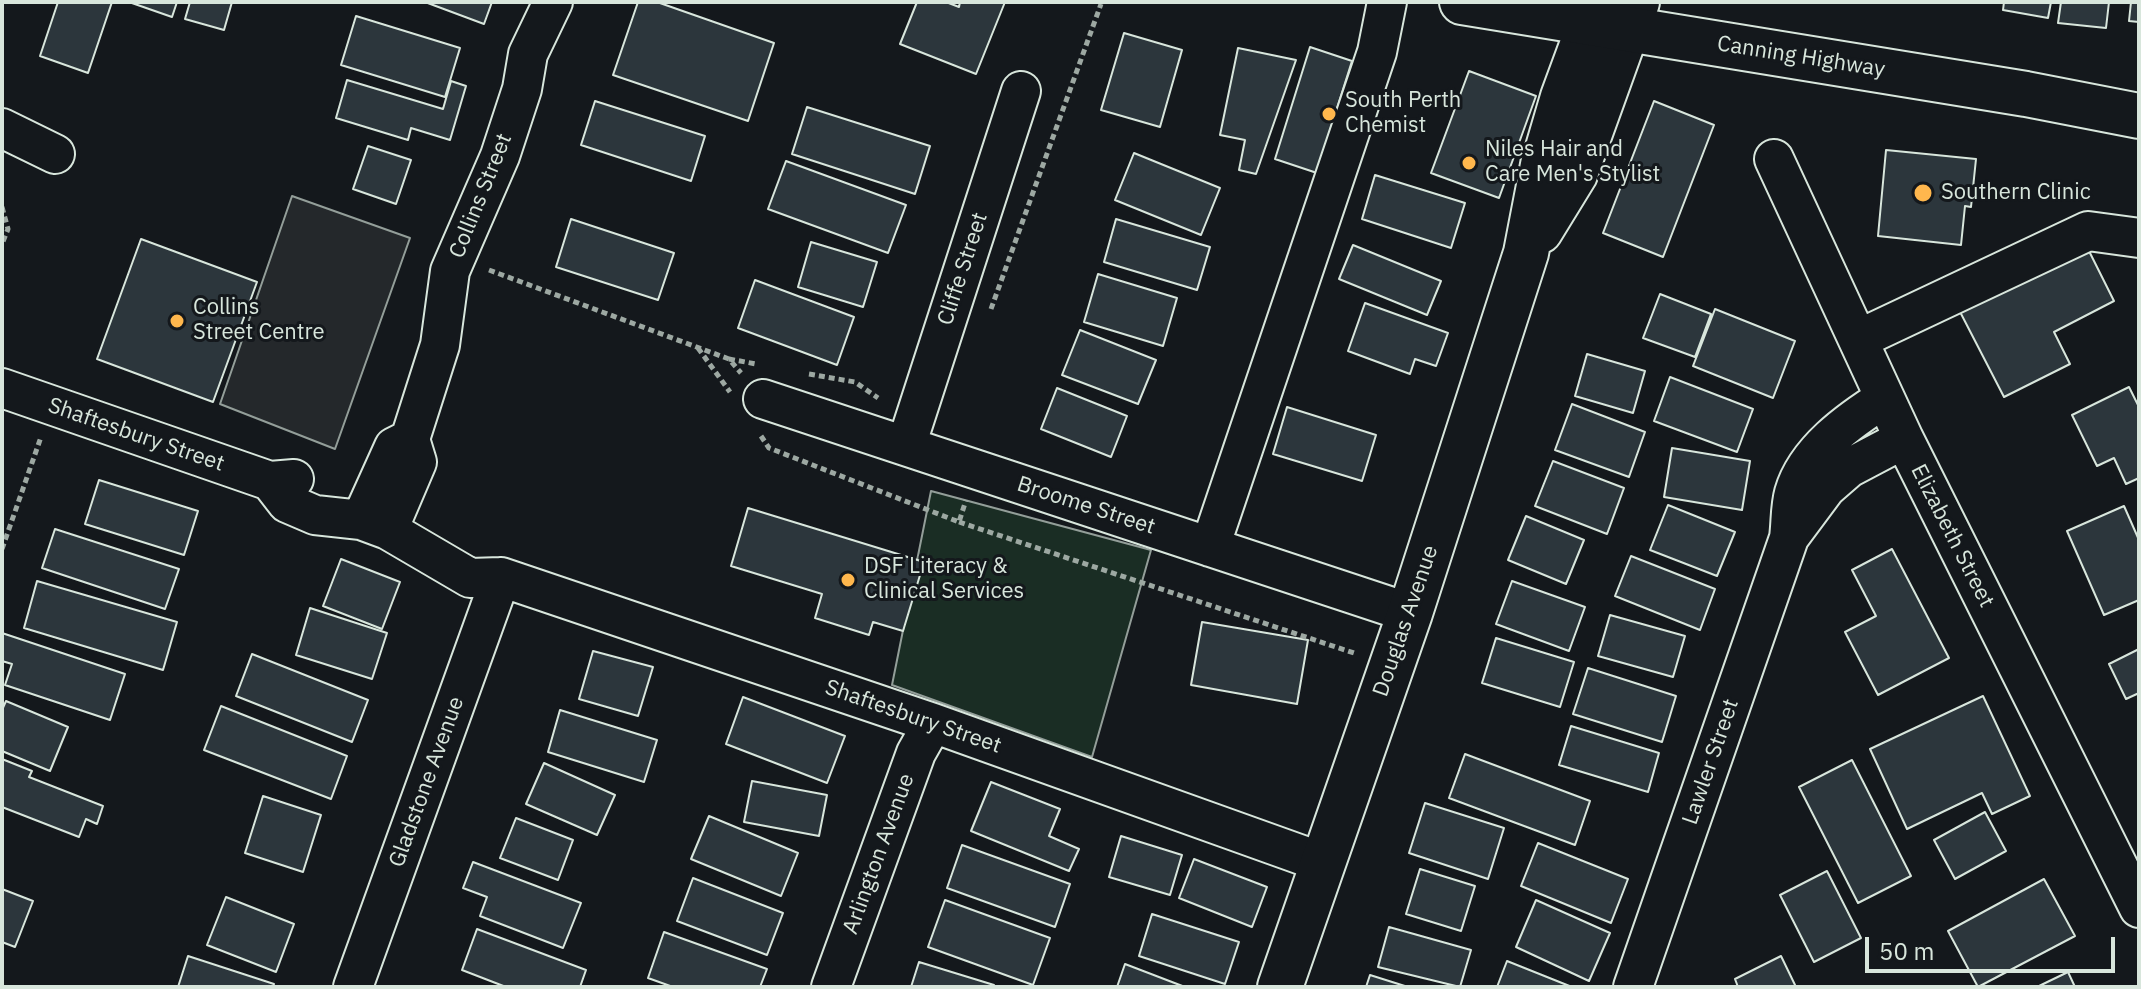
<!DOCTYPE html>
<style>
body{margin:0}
#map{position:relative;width:2141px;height:989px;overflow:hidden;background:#14181c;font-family:"IBM Plex Sans",sans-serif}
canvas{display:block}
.frame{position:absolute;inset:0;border:4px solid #d8e6dc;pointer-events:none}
.scale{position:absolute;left:1865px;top:937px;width:250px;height:36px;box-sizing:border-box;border:4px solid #d8e6dc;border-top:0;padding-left:10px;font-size:24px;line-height:28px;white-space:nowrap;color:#d8e6dc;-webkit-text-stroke:6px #14181c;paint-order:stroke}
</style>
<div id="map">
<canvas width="2141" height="989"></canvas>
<div class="frame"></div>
<div class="scale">50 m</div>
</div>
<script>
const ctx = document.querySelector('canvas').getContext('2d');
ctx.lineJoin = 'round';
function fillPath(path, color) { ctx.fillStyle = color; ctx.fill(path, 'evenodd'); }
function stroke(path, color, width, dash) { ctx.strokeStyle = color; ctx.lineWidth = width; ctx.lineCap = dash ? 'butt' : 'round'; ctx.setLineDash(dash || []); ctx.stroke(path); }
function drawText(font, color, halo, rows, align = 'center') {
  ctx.font = font + ' "IBM Plex Sans",sans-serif'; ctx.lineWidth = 6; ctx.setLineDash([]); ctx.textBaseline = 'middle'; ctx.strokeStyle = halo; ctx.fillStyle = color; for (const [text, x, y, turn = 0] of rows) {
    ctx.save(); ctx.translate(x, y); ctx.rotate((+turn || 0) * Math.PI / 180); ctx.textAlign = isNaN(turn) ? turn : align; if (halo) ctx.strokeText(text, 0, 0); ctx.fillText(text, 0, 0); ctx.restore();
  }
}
const green = new Path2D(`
 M931,491L1151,550L1092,757L892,685Z`);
const parking = new Path2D(`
 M292,196L410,238L335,449L220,404Z`);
const building = new Path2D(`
 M58,2H112L88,73L40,56Z
 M129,2H177L172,17Z
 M190,2H232L224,30L185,19Z
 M425,2H492L484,24Z
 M638,2H657L774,43L748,121L613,75Z
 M917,2H946L959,7L960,2H1005L976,74L900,44Z
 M2004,2H2051L2048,18L2003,10Z
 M2061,2H2109L2106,28L2058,23Z
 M2131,2H2139V22L2129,21Z
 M356,16L460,48L445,97L341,65Z
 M1124,33L1182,50L1160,127L1101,110Z
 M1310,47L1352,61L1327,140L1339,144L1329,177L1275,159Z
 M1238,48L1296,60L1256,174L1239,170L1245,140L1220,135Z
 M1469,71L1536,96L1499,198L1431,173Z
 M347,80L443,109L451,81L466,86L450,140L411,128L408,140L336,118Z
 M595,101L705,136L691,181L581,145Z
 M1654,101L1714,125L1663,257L1603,233Z
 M807,107L930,146L915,194L792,154Z
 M368,146L411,160L396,204L353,189Z
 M1886,150L1976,159L1971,207L1965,206L1961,245L1878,236Z
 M1134,153L1220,188L1201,235L1115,200Z
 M786,161L906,205L888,253L768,209Z
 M1375,175L1465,203L1451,248L1362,219Z
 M571,219L674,253L658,300L556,267Z
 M1116,219L1210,247L1197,290L1104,262Z
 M141,239L257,282L213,402L97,359Z
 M811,242L877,262L863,307L798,287Z
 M1353,245L1441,281L1427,315L1339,279Z
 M2088,249L2114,301L2054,332L2070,364L2004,397L1957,306Z
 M1098,274L1177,298L1163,346L1084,322Z
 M755,280L854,317L837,365L738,328Z
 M1660,294L1711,314L1695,357L1643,338Z
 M1365,303L1448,333L1436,366L1415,359L1410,374L1348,351Z
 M1715,309L1795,341L1773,398L1693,366Z
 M1080,330L1156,360L1138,404L1062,375Z
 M1587,354L1645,371L1633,413L1575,396Z
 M1670,377L1753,409L1737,452L1654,421Z
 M2129,387L2139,407V478L2126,484L2114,458L2097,466L2072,415Z
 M1057,388L1127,416L1111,457L1041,429Z
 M1572,404L1645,432L1629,477L1555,450Z
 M1287,407L1376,435L1362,481L1273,454Z
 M1672,448L1750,461L1742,510L1664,497Z
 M1553,461L1624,488L1607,534L1535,506Z
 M99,480L198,511L184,555L85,524Z
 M1668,505L1735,532L1717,576L1650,550Z
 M2124,506L2139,540V600L2104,615L2067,531Z
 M748,508L924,562L903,631L873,622L869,635L815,618L822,594L731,566Z
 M1526,516L1584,540L1566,584L1508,560Z
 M55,529L179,569L165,609L42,568Z
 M1892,549L1949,658L1878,695L1845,632L1876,616L1852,570Z
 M1631,556L1715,589L1700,630L1615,596Z
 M341,559L400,582L382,629L323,606Z
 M37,581L177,622L163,670L24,628Z
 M1512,581L1585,607L1569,651L1496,624Z
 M310,608L387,633L372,679L296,655Z
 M1610,615L1685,636L1673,677L1598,656Z
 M1202,622L1308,640L1297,704L1191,685Z
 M2,633L125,674L110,720L5,685L12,664L2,661Z
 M1496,638L1574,662L1560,707L1482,683Z
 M2139,649V693L2126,699L2109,664Z
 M593,651L653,667L638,716L579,699Z
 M252,654L368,700L352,742L236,696Z
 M1588,668L1676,696L1662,742L1573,714Z
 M1983,696L2030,796L1992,814L1982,793L1907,829L1870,749Z
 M743,697L845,736L827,783L726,744Z
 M6,701L68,727L50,771L2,751V710Z
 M221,706L347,756L331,799L204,750Z
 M560,710L657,740L644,782L548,752Z
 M1571,726L1659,753L1648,792L1559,765Z
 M1465,754L1590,801L1575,845L1449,798Z
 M2,759L32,771L29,777L103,806L97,824L86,819L79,837L2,807Z
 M1852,760L1911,876L1858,903L1799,787Z
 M544,763L615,795L597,835L526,804Z
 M752,781L827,795L819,836L744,822Z
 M991,782L1060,809L1049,836L1079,849L1069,871L971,831Z
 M263,796L321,815L303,872L245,853Z
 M1425,803L1504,828L1488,879L1409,853Z
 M1985,812L2006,851L1955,879L1934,840Z
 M709,816L798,853L781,896L691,859Z
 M516,818L573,840L558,880L500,858Z
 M1121,836L1182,855L1170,895L1109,877Z
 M1538,843L1628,879L1611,923L1521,886Z
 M962,845L1070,884L1055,927L947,888Z
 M1194,859L1267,887L1252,927L1179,898Z
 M473,862L581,903L563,948L480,916L487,897L463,888Z
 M1420,869L1475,886L1461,931L1406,914Z
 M1827,871L1861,938L1814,962L1780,895Z
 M693,878L783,913L767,955L677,921Z
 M2044,879L2075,936L1978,987L1948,931Z
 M2,889L33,901L15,947L2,942Z
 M226,897L294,924L276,972L207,945Z
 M945,900L1050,938L1033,985L928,947Z
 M1536,900L1610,933L1589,981L1516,947Z
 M1152,914L1239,942L1225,984L1139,956Z
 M1389,927L1471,950L1460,987L1378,967Z
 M477,929L586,970L580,987H506L462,970Z
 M664,932L767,969L760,987H673L648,978Z
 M188,956L274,984L273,987H178Z
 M1781,956L1796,987H1738L1735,979Z
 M1507,961L1572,987H1497Z
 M919,962L994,985L993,987H911Z
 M1125,964L1185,987H1117Z
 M2068,972L2075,987H2037Z
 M1370,975L1408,987H1366Z`);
const path = new Path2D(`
 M2,207L8,229L2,244
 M489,270L729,359L741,373
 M991,309L1101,4
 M698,348L730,392
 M729,359L756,364
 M809,374L855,382L878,398
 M761,436L769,448L959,522L966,500
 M959,522L1357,654
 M2,549L41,437`);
const minor = new Path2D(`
 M2,128L55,154
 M1774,159L1904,439L2139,908
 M1859,339L2088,231L2139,238
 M2,388L270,481L294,479
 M763,399L1410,613
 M906,446L1021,91
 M270,481L287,503L315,515L361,520L388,530L470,578L501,577L933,723L1324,863
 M361,520L394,447L410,439
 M388,530L417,462L410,439L440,345L450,271L500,156L522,89L528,54L553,2
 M1791,535L1826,488L1849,468L1904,439
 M1210,547L1377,52L1387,2
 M353,987L501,577
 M831,987L916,753L933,723
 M1633,987L1789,538C1791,523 1790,507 1794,493C1806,451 1850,420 1885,398`);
const major = new Path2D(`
 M1540,231L1575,174L1637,2
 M1280,987L1410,613L1526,253L1543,165L1563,97L1598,2`);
const highway = new Path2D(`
 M1462,2L2026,94L2139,116`);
const markers = [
 [1329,114,8,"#ffb74d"],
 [1469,163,8,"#ffb74d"],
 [1923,193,10,"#ffb74d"],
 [177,321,8,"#ffb74d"],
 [848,580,8,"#ffb74d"]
];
const streetNames = [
 ["Canning Highway",1801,57,9],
 ["Collins Street",481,196,-68],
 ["Cliffe Street",963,269,-72],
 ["Shaftesbury Street",136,435,19],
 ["Broome Street",1086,506,18],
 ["Elizabeth Street",1952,536,63],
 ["Douglas Avenue",1406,621,-71],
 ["Shaftesbury Street",913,717,19],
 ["Lawler Street",1711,762,-71],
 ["Gladstone Avenue",427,782,-70],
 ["Arlington Avenue",879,854,-70]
];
const poiNames = [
 ["South Perth",1345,101],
 ["Chemist",1345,126],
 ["Niles Hair and",1485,150],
 ["Care Men's Stylist",1485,175],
 ["Southern Clinic",1941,193],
 ["Collins",193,308],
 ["Street Centre",193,333],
 ["DSF Literacy &",864,567],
 ["Clinical Services",864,592]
];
fillPath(green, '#1a2d24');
stroke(green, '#939e99', 2);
fillPath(parking, '#24282b');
stroke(parking, '#939e99', 2);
fillPath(building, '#2c363c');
stroke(building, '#d8e6dc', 2);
stroke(minor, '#d8e6dc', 42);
stroke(major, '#d8e6dc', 48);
stroke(highway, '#d8e6dc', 48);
stroke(path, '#9da8a2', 5, [6, 4]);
stroke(minor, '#14181c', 38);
stroke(major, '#14181c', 44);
stroke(highway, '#14181c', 44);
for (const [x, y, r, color] of markers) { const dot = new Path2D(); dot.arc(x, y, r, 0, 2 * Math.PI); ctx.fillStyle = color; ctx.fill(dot); stroke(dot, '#14181c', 3); }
drawText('22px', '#d8e6dc', '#14181c', streetNames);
drawText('22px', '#d8e6dc', '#14181c', poiNames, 'left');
</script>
